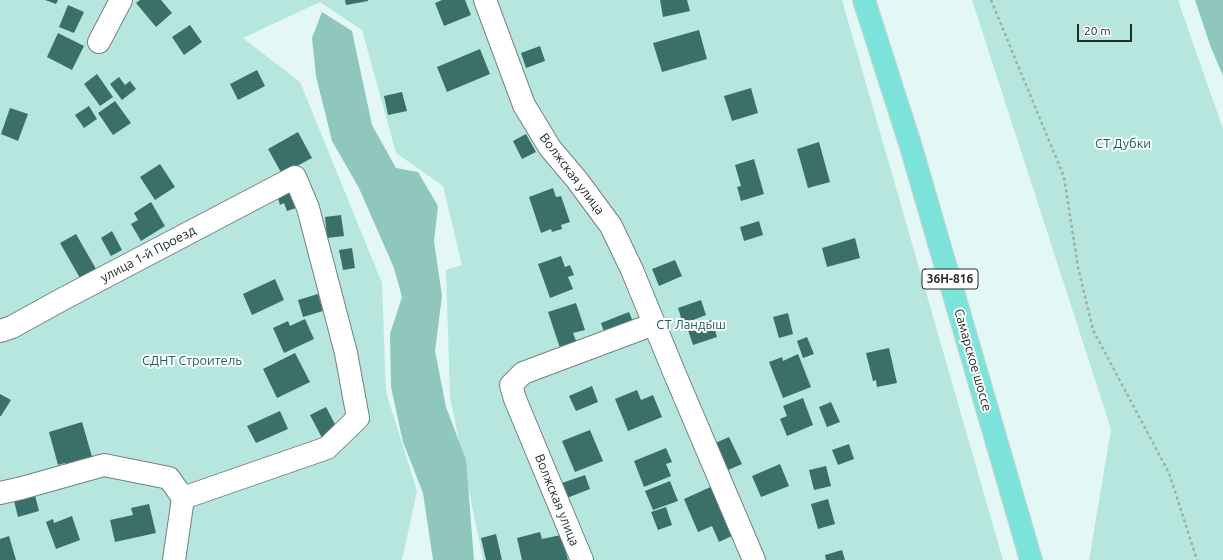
<!DOCTYPE html>
<meta charset="utf-8">
<style>
body{margin:0}
#map{position:relative;width:1223px;height:560px;overflow:hidden;background:#e3f8f4;font-family:Ubuntu,sans-serif}
canvas{display:block}
.scale{position:absolute;left:1077px;top:24px;width:55px;height:18px;box-sizing:border-box;border:2px solid #242c2a;border-top:0;padding-left:5px;font-size:12px;line-height:14px;white-space:nowrap;color:#242c2a;-webkit-text-stroke:3px #fff;paint-order:stroke}
</style>
<div id="map">
<canvas width="1223" height="560"></canvas>
<div class="scale">20 m</div>
</div>
<script>
const ctx = document.querySelector('canvas').getContext('2d');
ctx.lineJoin = 'round';
function fillPath(path, color) { ctx.fillStyle = color; ctx.fill(path, 'evenodd'); }
function stroke(path, color, width, dash) { ctx.strokeStyle = color; ctx.lineWidth = width; ctx.lineCap = dash ? 'butt' : 'round'; ctx.setLineDash(dash || []); ctx.stroke(path); }
function drawText(font, color, halo, rows, align = 'center') {
  ctx.font = font + ' Ubuntu,sans-serif'; ctx.lineWidth = 4; ctx.setLineDash([]); ctx.textBaseline = 'middle'; ctx.strokeStyle = halo; ctx.fillStyle = color; for (const [text, x, y, turn = 0] of rows) {
    ctx.save(); ctx.translate(x, y); ctx.rotate((+turn || 0) * Math.PI / 180); ctx.textAlign = isNaN(turn) ? turn : align; if (halo) ctx.strokeText(text, 0, 0); ctx.fillText(text, 0, 0); ctx.restore();
  }
}
const green = new Path2D(`
 M0,0H842L1003,560H483L450,397L446,270L462,265L443,186L396,153L362,30L320,2L243,38L300,82L382,283L386,392L417,491L402,560H0Z
 M972,0H1178L1223,129V560H1089L1111,429Z`);
const water = new Path2D(`
 M1195,0H1223V76L1210,45Z
 M322,12L352,31L372,125L396,168L418,172L438,206L434,241L442,296L435,351L446,407L466,460L474,560H433L423,493L403,442L391,387L390,334L402,297L394,268L359,188L332,141L316,76L312,38Z`);
const building = new Path2D(`
 M45,0H58L56,4Z
 M140,0H161L172,13L156,27L136,3Z
 M345,0H368V1L346,5Z
 M442,0H465L471,15L444,26L435,3Z
 M660,0H687L690,11L663,17Z
 M68,5L84,12L74,33L59,27Z
 M190,25L202,42L184,55L172,37Z
 M699,30L707,59L662,72L653,43Z
 M58,33L84,46L72,70L47,57Z
 M540,46L545,61L526,68L521,53Z
 M480,49L490,74L447,92L437,67Z
 M257,70L265,86L238,100L230,84Z
 M97,74L113,97L100,106L84,84Z
 M119,77L125,85L130,81L136,89L122,100L110,84Z
 M751,88L758,113L732,121L724,96Z
 M402,92L407,111L388,115L384,96Z
 M115,101L131,123L113,135L98,113Z
 M89,106L97,119L84,128L75,115Z
 M10,108L28,114L18,141L1,134Z
 M298,132L312,158L282,174L268,149Z
 M526,134L536,152L522,159L513,141Z
 M819,142L830,182L808,188L797,149Z
 M754,159L764,194L741,201L737,187L741,186L735,165Z
 M160,164L175,187L155,200L140,177Z
 M553,188L556,197L561,196L570,222L561,225L562,229L552,232L551,229L541,233L529,197Z
 M293,189L299,207L287,211L284,203L280,205L277,194Z
 M151,202L165,226L141,241L131,224L138,220L134,213Z
 M341,215L344,236L327,238L325,217Z
 M759,221L763,235L744,241L740,227Z
 M112,231L122,250L111,256L101,238Z
 M76,234L96,269L80,278L60,243Z
 M855,238L860,258L827,267L822,248Z
 M352,248L355,268L343,270L339,250Z
 M561,256L565,267L570,265L574,275L568,277L573,289L550,298L538,264Z
 M675,260L682,276L659,286L652,269Z
 M275,279L284,300L252,315L243,294Z
 M318,294L323,311L303,317L298,300Z
 M701,300L706,315L683,324L678,308Z
 M576,303L585,330L573,333L578,346L561,351L548,312Z
 M629,312L634,324L605,335L601,323Z
 M788,313L793,334L779,338L773,317Z
 M305,319L314,339L284,353L273,328L288,321L290,326Z
 M712,320L717,337L693,345L687,327Z
 M807,337L814,354L803,358L797,341Z
 M889,348L897,383L877,387L876,380L873,381L866,353Z
 M295,353L310,382L277,398L263,369Z
 M798,354L811,387L783,398L769,362L782,357L783,361Z
 M592,386L598,402L576,411L569,396Z
 M637,390L641,400L653,395L662,417L628,431L615,399Z
 M0,394L11,400L1,416H0Z
 M803,398L813,425L787,436L780,419L787,416L783,406Z
 M831,402L840,422L827,427L819,407Z
 M326,407L338,430L322,438L310,415Z
 M280,411L288,429L256,443L247,426Z
 M82,422L93,460L66,468L65,463L58,465L49,432Z
 M590,430L603,461L575,472L562,441Z
 M729,437L742,464L726,471L713,444Z
 M849,444L854,459L838,465L832,450Z
 M666,448L672,462L666,464L671,476L644,487L634,461Z
 M780,464L789,486L761,497L752,476Z
 M826,466L831,486L814,490L809,470Z
 M585,475L590,489L567,498L562,483Z
 M670,481L678,501L653,510L645,491Z
 M715,485L736,534L719,542L712,526L698,532L684,499Z
 M35,495L39,511L18,517L14,501Z
 M828,499L835,524L818,529L811,504Z
 M149,504L156,533L115,542L110,520L133,515L131,508Z
 M666,507L672,525L658,530L651,512Z
 M72,516L80,540L56,549L46,522L53,519L54,523Z
 M540,532L542,539L561,535L568,560H522L517,538Z
 M496,534L502,560H486L481,538Z
 M9,536L16,560H0V539Z
 M842,550L845,560H826L825,555Z`);
const path = new Path2D(`
 M991,0L1064,177L1078,267L1093,330L1169,473L1197,560`);
const minor = new Path2D(`
 M485,0L524,105L550,148L577,180L611,226L632,270L674,372L754,560
 M99,42L121,0
 M0,331L12,327L61,300L295,177L308,208L346,353L358,418L327,448L183,498
 M0,493L22,488L104,465L169,478L183,498L174,560
 M582,560L515,399L511,385L523,373L654,324`);
const major = new Path2D(`
 M864,0L911,147L1031,560`);
const shields = [
 [950,279,56]
];
const shieldNames = [
 ["36Н-816",950,279]
];
const parkNames = [
 ["СТ Дубки",1123,144],
 ["СТ Ландыш",691,325],
 ["СДНТ Строитель",192,361]
];
const streetNames = [
 ["Волжская улица",572,174,53],
 ["улица 1-й Проезд",148,254,-28],
 ["Самарское шоссе",973,360,74],
 ["Волжская улица",557,500,68]
];
fillPath(green, '#b7e6df');
fillPath(water, '#8fc6be');
fillPath(building, '#3a7069');
stroke(minor, '#708380', 24);
stroke(major, '#d3d5d4', 24);
stroke(path, '#9fafac', 2.5, [3, 3]);
stroke(minor, '#fff', 22);
stroke(major, '#7be3d9', 22);
for (const [x, y, w] of shields) { const box = new Path2D(); box.roundRect(x - w / 2, y - 10, w, 20, 3); ctx.fillStyle = '#fff'; ctx.fill(box); stroke(box, '#242c2a', 1); }
drawText('bold 12px', '#242c2a', null, shieldNames);
drawText('13px', '#1a635b', '#fff', parkNames);
drawText('13px', '#242c2a', '#fff', streetNames);
</script>
